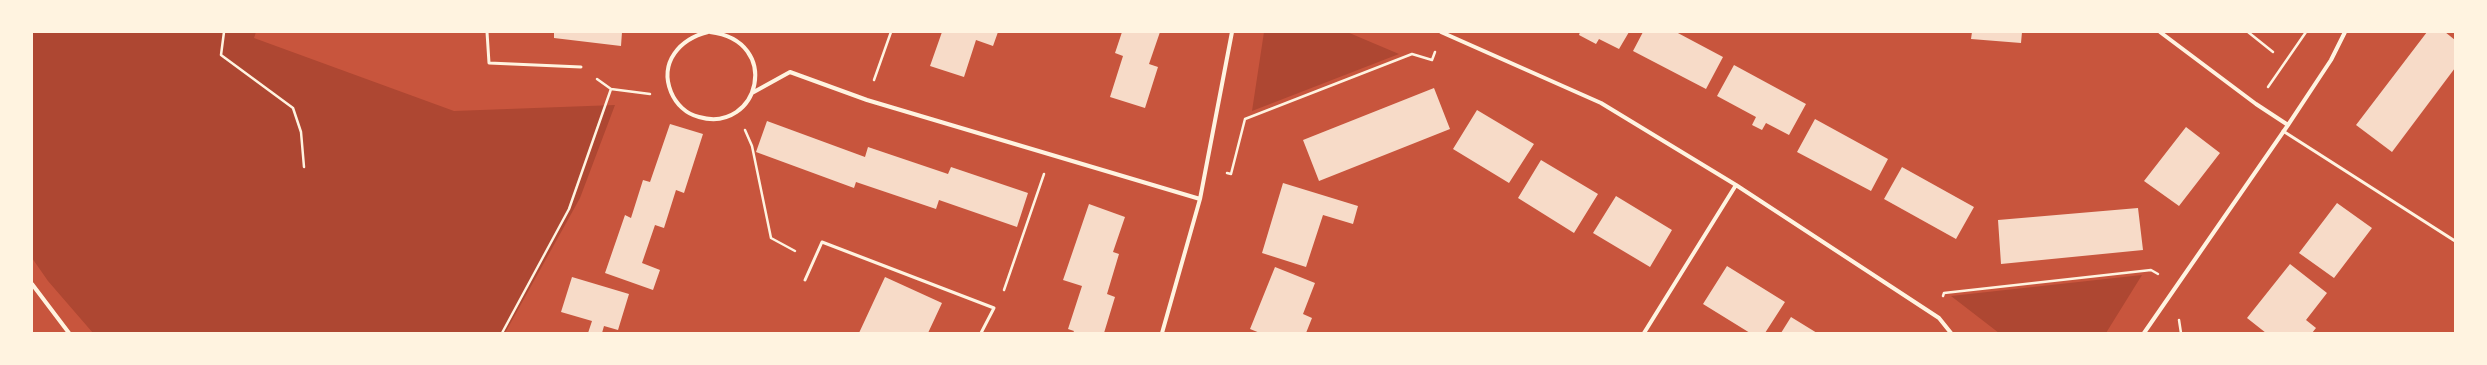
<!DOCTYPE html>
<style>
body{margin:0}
#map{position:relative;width:2487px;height:365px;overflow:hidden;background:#c8553d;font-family:"DM Sans",sans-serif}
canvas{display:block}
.frame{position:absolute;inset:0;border:33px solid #fff3e0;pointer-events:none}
</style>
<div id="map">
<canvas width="2487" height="365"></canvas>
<div class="frame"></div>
</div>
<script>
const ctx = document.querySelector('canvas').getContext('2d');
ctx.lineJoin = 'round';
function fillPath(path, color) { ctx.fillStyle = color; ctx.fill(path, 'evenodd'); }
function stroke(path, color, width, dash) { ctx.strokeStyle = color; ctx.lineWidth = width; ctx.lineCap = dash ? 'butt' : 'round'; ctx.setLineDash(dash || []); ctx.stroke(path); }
const green = new Path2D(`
 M32,32H256L254,38L454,111L615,105L580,198L505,333H93L48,281L32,258Z
 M1264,32H1347L1399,54L1252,111Z
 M2142,275L2106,333H1999L1951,296Z`);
const building = new Path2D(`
 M554,32H622L621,46L554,38Z
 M942,32H998L993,46L976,40L964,77L930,66Z
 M1122,32H1160L1149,64L1158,67L1145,108L1110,97L1123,56L1115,53Z
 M1580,32H1629L1619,49L1599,39L1596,44L1579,35Z
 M1643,32H1676L1723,57L1706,89L1633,51Z
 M1972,32H2022L2021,43L1971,39Z
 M2427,32H2445L2455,40V68L2392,152L2356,125Z
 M1734,65L1806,104L1789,135L1766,123L1762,130L1752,125L1756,117L1717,96Z
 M1434,88L1450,129L1319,181L1303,140Z
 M1477,110L1534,144L1509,183L1453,149Z
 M1815,119L1888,159L1871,191L1797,152Z
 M767,121L865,157L868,147L948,174L951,167L1028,193L1017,227L939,200L936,209L856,182L854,188L756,152Z
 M670,124L703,134L684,193L676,190L664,228L655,225L642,263L660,270L653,290L605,273L625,215L631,218L643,180L650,182Z
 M2186,127L2220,153L2179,206L2144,181Z
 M1541,160L1598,194L1574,233L1518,198Z
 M1902,167L1974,207L1956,239L1884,199Z
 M1283,183L1358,206L1353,224L1323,215L1306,267L1262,253Z
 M1616,196L1672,230L1650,267L1593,233Z
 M2337,203L2372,228L2334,278L2299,253Z
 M1089,204L1125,217L1113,252L1119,254L1107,294L1115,297L1104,333H1073L1074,331L1068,329L1082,286L1063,280Z
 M2138,208L2143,250L2001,264L1998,220Z
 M2290,264L2327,293L2306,320L2316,328L2312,333H2266L2247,318Z
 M1727,266L1785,302L1765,333H1750L1703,304Z
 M1275,267L1315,283L1303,314L1312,318L1306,333H1260L1250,329Z
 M572,277L629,294L618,330L604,326L602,333H588L592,321L561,312Z
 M885,277L942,303L928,333H859Z
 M1791,317L1817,333H1781Z`);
const path = new Path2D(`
 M224,32L221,55L293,108L301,132L304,167
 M2248,32L2273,52
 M597,79L611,89
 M874,80L891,32
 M2268,87L2306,32
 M745,130L752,146L771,238L795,251
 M1227,173L1231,174L1245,119L1412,54L1432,60L1435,52
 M1004,290L1044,174
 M1943,296L1944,293L2151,270L2158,274
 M2179,320L2181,333
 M502,333L569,209L611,89L650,94`);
const service = new Path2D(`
 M487,32L489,63L581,67
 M2283,131L2455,241
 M805,280L822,242L994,308L981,333`);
const minor = new Path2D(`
 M708,32C680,39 659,62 671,92C676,104 686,114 699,117C759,134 783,41 710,32
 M1441,32L1601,103L1736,185L1939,318L1951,333
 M2160,32L2256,104L2288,125
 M752,93L790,72L867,100L1200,199
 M32,284L69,333
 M1162,333L1200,199L1232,32
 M1644,333L1736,185
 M2144,333L2288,125L2331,60L2345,32`);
fillPath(green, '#ae4732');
fillPath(building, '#f7dbc8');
stroke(path, '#fff3e0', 2.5);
stroke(service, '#fff3e0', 3);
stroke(minor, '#fff3e0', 4);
</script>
